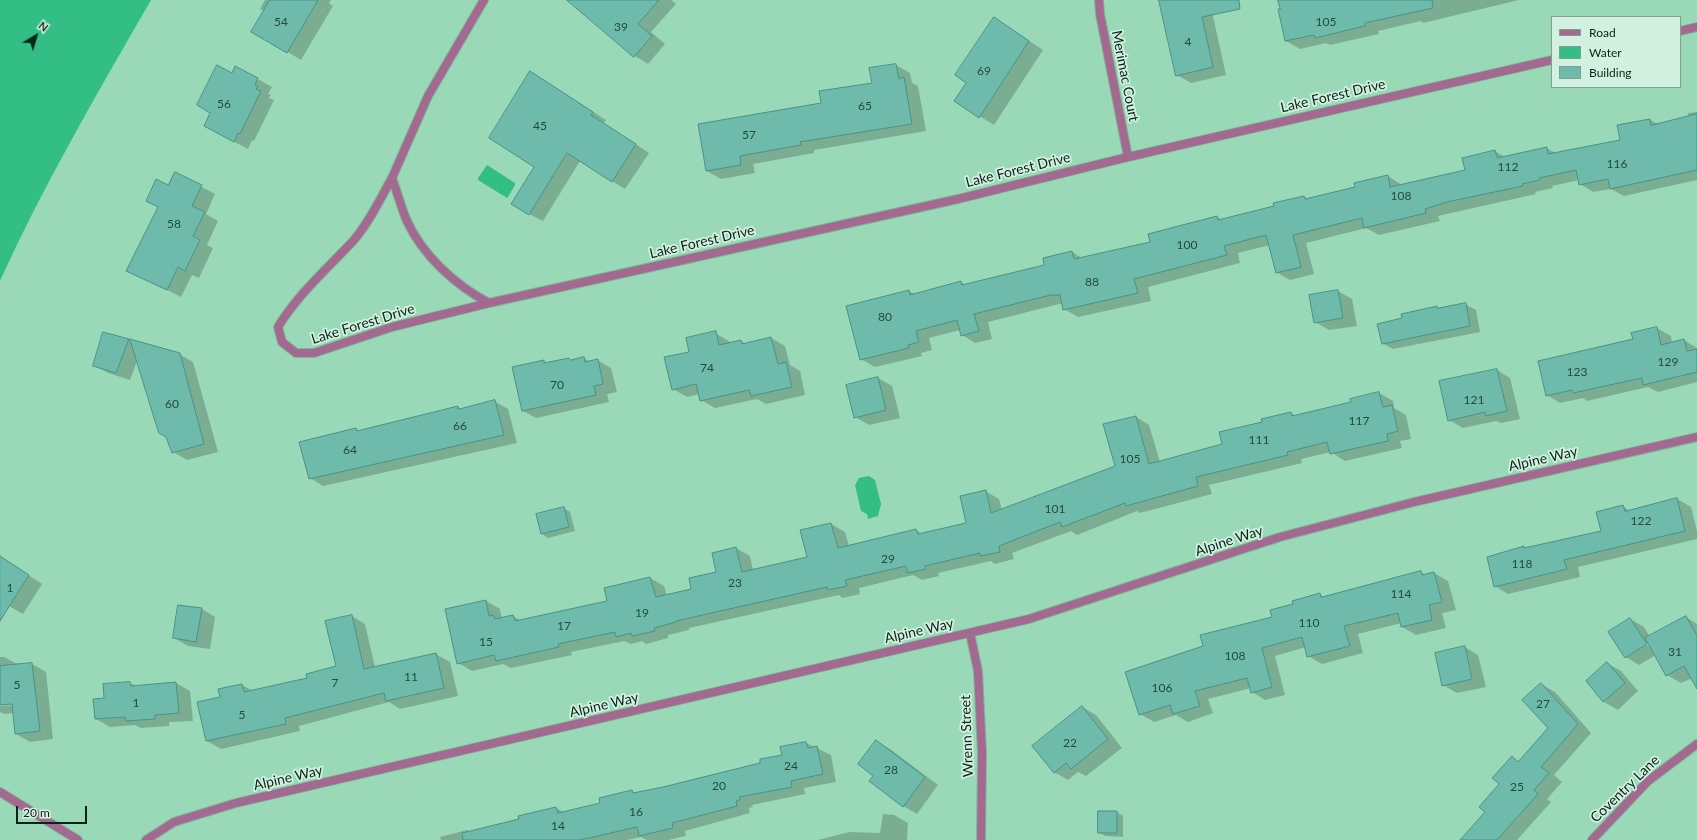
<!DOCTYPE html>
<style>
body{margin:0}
#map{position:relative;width:1697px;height:840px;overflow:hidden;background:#9ad9b7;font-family:Lato,sans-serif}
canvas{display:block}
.legend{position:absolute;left:1551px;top:16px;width:130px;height:72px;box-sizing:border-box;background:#d3f1e0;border:1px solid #839f90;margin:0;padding:5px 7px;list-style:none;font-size:12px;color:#0a2418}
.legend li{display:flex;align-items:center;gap:8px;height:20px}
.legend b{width:20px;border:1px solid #839f90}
.north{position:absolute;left:16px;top:16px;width:40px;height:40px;-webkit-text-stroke:3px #d3f1e0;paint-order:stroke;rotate:38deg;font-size:11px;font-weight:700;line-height:16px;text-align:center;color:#0a2418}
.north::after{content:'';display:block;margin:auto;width:14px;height:18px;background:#0a2418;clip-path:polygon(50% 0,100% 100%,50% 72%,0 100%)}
.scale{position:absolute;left:16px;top:806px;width:71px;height:18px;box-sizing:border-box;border:2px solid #0a2418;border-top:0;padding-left:5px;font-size:12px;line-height:14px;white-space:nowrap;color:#0a2418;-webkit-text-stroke:3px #d3f1e0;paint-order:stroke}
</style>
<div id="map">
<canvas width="1697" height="840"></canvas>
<ul class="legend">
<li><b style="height:5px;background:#a46990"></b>Road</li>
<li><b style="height:11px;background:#32be84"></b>Water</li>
<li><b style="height:11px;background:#6ebbac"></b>Building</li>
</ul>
<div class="north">N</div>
<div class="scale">20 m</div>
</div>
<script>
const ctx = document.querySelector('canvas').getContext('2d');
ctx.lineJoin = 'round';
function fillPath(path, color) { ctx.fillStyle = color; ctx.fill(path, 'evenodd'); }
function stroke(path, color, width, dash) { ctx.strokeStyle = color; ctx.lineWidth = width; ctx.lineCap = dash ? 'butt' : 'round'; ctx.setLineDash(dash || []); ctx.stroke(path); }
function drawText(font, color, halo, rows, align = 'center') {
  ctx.font = font + ' Lato,sans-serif'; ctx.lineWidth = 3.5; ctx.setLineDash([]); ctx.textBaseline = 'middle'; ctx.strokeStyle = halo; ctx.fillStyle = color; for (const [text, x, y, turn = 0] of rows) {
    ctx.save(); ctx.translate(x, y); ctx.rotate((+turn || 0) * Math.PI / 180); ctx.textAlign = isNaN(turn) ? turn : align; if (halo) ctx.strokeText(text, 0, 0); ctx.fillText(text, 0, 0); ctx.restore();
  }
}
const water = new Path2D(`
 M0,0H151C98,92 44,184 0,281Z
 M487,165L515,183V185L508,197L507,198L478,180V178Z
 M869,476L875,480L881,504L878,516L868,519L867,514L861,511L855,485L859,478Z`);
const shadow = new Path2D(`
 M265,0H331L329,3L333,6L301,60L253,31L264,11L260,9Z
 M582,0H671L676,4L651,32L665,44L648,64L635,56L576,6Z
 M1171,0H1223L1224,3L1213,16L1226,75L1191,83L1177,75Z
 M1279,0H1519L1423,23L1421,21L1378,31L1379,34L1330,45L1326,43L1300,49L1286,41Z
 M995,18L1043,50L994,125L955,101L967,82Z
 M896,65L910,73L912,83L918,86L926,131L814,150V153L753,164L755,173L721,179L707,171L822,104L873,84Z
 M236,67L272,87L268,94L271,95L269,98L274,100L254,141L252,140L248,149L219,134L212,113Z
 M531,72L606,120L604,123L649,153L625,189L580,161L543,221L529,214L535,166Z
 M1697,112V180L1624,196L1611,189L1593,192L1580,184L1579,180L1552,186L1553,188L1535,192L1536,194L1438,216L1440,221L1379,235L1366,228L1306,243L1314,274L1290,280L1276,272L1270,245L1238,253L1240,263L1148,287L1151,301L1078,317L1064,309L1063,303L988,322L992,339L975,343L962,335L960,330L929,338L932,350L921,353L922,356L875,367L861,359L909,291L915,294L961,282L966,285L1046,266L1072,252L1082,258L1151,243L1217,217L1223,220L1276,207L1304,197L1308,199L1356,188L1388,176L1402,185L1466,170L1495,151L1505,157L1546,148L1556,153L1621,140L1650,120L1658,124L1689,117L1688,113Z
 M175,173L215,194L206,214L218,221L207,245L213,248L199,278L192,275L181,297L128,270Z
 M1338,291L1352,299L1357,326L1329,330L1315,322Z
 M1465,304L1476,310L1480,332L1393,349L1382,343L1403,319L1436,307L1440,309Z
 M1657,328L1671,336L1672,343L1684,340L1697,348V382L1658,392L1648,387L1587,401L1583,398L1560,403L1547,395L1634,340Z
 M103,333L179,354L193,362L218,452L187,460L173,452L137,361L130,380L108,373L94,365Z
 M715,333L729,341L730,344L741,341L746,344L771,338L785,346L790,365L800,371L805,395L766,404L757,399L715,408L701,400L699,394L687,397L673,389L691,353Z
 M584,358L590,362L597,360L611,368L617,392L607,394L609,402L536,418L523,411L543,361L547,364L569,359L572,361Z
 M1497,370L1510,378L1520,419L1501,423L1496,421L1463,428L1449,420Z
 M878,378L892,386L900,418L869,425L855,417Z
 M1379,393L1393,401L1394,408L1406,415L1411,439L1400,441L1402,448L1345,461L1331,452L1301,459L1302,463L1209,485L1212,494L1140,513L1137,511L1077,535L1071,531L1012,553L1014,559L995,564L991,561L938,573L939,576L922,580L913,575L859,588L860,594L842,598L839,595L689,628V630L668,635V638L646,644L642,641L631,644L624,641L571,652L572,655L511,668L503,664L472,671L458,663L486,601L500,609L502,619L513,616L521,621L608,602L650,578L664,586L667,596L693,590L718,573L736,548L750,556L753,570L808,557L802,531L831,524L845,532L849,546L916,530L922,534L968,524L985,491L999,499L1002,510L1116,467L1136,417L1149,425L1160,462L1223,445L1263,423L1291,413L1296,416L1352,403Z
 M494,401L508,409L517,443L323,486L310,478L356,429L360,432L458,407L462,409Z
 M1677,499L1691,507L1697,531V539L1578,567L1580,577L1508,594L1495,586L1488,557L1524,547L1526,548L1602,532L1623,506L1630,511Z
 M564,508L570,512L575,531L548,538L542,534Z
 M0,557L42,584L23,614L0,601Z
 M1421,572L1426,575L1434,573L1448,581L1456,610L1442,613L1446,628L1416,635L1402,627L1401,623L1358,634L1363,653L1322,664L1308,656L1306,647L1275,656L1285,695L1265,700L1252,692L1251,688L1208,699L1213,713L1188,722L1176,715L1154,722L1140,714L1204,647L1273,617L1294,605L1320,595L1324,597Z
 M202,609L215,617L210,649L188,646L174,638Z
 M352,616L365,624L375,667L436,654L450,662L458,696L400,709L389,702L299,726L300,731L221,749L207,741L221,698L242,685L253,691L308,679L337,667Z
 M1686,617L1697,624V676L1681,683L1667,675L1656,655L1639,665L1626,657L1630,619L1644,627L1650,637ZM1643,641L1650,644V647L1642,642Z
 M1465,647L1478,655L1486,687L1457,693L1443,685Z
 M0,657H4L19,665L32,664L46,672L53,739L30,742L16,734L14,713L4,714L0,712V706L17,705V703L0,704Z
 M1607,663L1621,671L1638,691L1618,710L1604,702L1587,681Z
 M130,683L136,686L176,683L190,691L193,721L169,722V726L141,728L135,725L110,727L96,719L105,699Z
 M1541,684L1555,692L1591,733L1554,775L1562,782L1547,799L1551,802L1517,840H1461L1486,811L1512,758L1519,762L1549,728Z
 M1082,707L1096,715L1122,748L1086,776L1078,772L1068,780L1054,772Z
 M876,741L890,749L938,785L917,814L903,806L874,776Z
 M806,743L831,755L836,782L804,788L805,794L752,805L753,807L749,808L750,813L685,831L686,836L668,840H647L641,837L627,840H441L440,837L467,830L471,832L556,808L565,813L602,804L632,791L636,794L762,763L783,755Z
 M1117,812L1123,816V837L1105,836L1099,832Z
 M883,814L894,815L908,823L907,840H818L849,832L880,833Z`);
const building = new Path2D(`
 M270,0H318L287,53L251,32Z
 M567,0H659L638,24L652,36L634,57Z
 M1159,0H1239L1240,9L1202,17L1213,67L1176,76Z
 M1278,0H1432L1433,8L1365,23V26L1315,38L1314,35L1285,41L1278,9H1280Z
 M994,17L1029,41L979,118L954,101L966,83L955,75Z
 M896,64L899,79L904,77L912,124L800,142L801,145L740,156L741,165L706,171L698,124L821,103L819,91L872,83L869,68Z
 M217,65L232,73L235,66L258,78L255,85L258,87L256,89L261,91L240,134L238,133L234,142L204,126L210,113L197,105Z
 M530,71L593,112L591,115L636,144L612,182L567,153L529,215L511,204L534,167L489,138Z
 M1697,114V170L1610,189L1608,179L1579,185L1576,170L1539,178L1540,180L1522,184L1523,186L1447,202L1425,209L1426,213L1364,228L1362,218L1293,235L1301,267L1276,273L1266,235L1224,246L1227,255L1134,279L1138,293L1063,310L1060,295H1051L974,314L979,331L961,336L957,320L916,331L919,342L908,345L909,348L860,360L846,306L909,290L910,295L961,281L962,285L1044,265L1043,258L1072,251L1074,259L1150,242L1148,234L1217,216L1218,220L1274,206L1273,203L1304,196L1305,199L1355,187L1354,183L1388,175L1390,187L1465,170L1462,158L1495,150L1497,158L1547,147L1548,154L1620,140L1617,125L1650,119L1651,125Z
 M175,172L202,185L192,206L205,212L193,236L200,240L185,271L178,267L167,290L126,271L158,207L146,201L156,179L168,185Z
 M1338,290L1343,318L1314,323L1309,295Z
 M1466,303L1470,326L1382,344L1377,324L1402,318L1401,314L1437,306V308Z
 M1657,327L1661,345L1684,339L1687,351L1697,349V372L1643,385L1642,378L1573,393L1572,390L1546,396L1538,361L1633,339L1631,333Z
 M716,331L719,345L741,340L742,344L771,337L778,364L786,362L792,387L751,396L749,390L700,401L696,384L672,390L664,357L689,352L686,338Z
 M103,332L129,339L116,373L93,366Z
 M130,339L180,353L204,444L172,453L166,437L159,433Z
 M584,357L585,362L598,359L603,384L594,386L596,395L522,411L512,367L544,360V363L569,358L570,360Z
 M1497,369L1507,411L1486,416L1485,412L1448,421L1439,381Z
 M878,377L886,410L854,418L846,385Z
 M1379,392L1383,407L1392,405L1398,431L1387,434L1388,441L1330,454L1327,442L1287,452L1288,455L1196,477L1198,486L1126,506L1125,503L1062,527L1060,522L999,546L1000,552L980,556V553L925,566L926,569L908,573L906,566L845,580L847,586L828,590L827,587L676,621V622L654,628L655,631L632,636L631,633L616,637L615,632L558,644L559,647L496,661L494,655L457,664L445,609L486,600L489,616L493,615L495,619L513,615L515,621L607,601L604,588L650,577L656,597L691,589L689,578L716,572L712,553L736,547L742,572L807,557L800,530L831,523L838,548L916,529L918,534L966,523L960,496L986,490L991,513L1115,466L1103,424L1136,416L1149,464L1222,444L1219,432L1262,422L1261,419L1291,412L1292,416L1351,402L1350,399Z
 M495,400L504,435L309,479L299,442L356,428L357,431L458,406V409Z
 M1677,498L1685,531L1564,560L1567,569L1494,587L1487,557L1524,546V548L1601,531L1596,512L1623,505L1625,511Z
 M564,507L569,527L541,534L536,514Z
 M0,556L29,575L0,621Z
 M1421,571L1422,575L1434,572L1442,602L1429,605L1432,620L1401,627L1398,613L1344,626L1350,646L1307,657L1302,637L1262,648L1272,687L1251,693L1247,678L1195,691L1200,706L1173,714L1170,705L1139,715L1125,672L1203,646L1200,635L1272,617L1270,610L1293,604L1292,601L1320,593L1321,597Z
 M178,605L202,608L196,642L173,638Z
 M352,615L364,669L436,653L444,688L386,701L384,693L285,718L286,724L206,741L197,702L220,697L218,689L242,684L244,692L307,678L306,674L336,666L325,621Z
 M1686,616L1697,636V689L1684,666L1666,676L1645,638Z
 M1630,618L1647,644L1625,658L1608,632Z
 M1465,646L1472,679L1442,686L1435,653Z
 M1607,662L1625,683L1603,702L1586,681Z
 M32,663L40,731L15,734L12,704L0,705V666Z
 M130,682L131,686L176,682L179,713L155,715V719L126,721L125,717L95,719L93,699L104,698L103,684Z
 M1541,683L1578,724L1541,767L1549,773L1534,790L1538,794L1497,840H1460L1485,812L1479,807L1499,784L1492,778L1512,756L1518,762L1548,728L1522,700Z
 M1082,706L1108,739L1071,769L1066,763L1054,773L1032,746Z
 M876,740L925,777L903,807L869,781L873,776L858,764Z
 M806,742L808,748L817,746L823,774L791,781L792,787L739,797L740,800L736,801L737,806L672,823L673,828L639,836L637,827L580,840H463L462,833L519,819L518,816L556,807L558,813L600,803L599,798L632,790L633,793L663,787L760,763V759L782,755L780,747Z
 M1098,811H1117V833H1098Z`);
const street = new Path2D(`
 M484,0L428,96L392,178C397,192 401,206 406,219C422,255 455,285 489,303L958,199L1128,157L1552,60
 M1099,0L1100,14L1128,157
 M1680,31L1697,27
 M392,178C380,199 369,223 353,241C327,269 298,294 278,327L282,342L296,353H314L392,327L489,303
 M970,633L978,671L982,753L981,840
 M0,792L78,840
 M146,840L174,822L236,803L1029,619L1280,537L1414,502L1697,437
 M1592,840L1648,781L1697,744`);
const numberNames = [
 ["54",281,22],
 ["105",1326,22],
 ["39",621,27],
 ["4",1188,42],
 ["69",984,71],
 ["56",224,104],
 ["65",865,106],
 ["45",540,126],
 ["57",749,135],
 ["116",1617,164],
 ["112",1508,167],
 ["108",1401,196],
 ["58",174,224],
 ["100",1187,245],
 ["88",1092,282],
 ["80",885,317],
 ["129",1668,362],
 ["74",707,368],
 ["123",1577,372],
 ["70",557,385],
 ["121",1474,400],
 ["60",172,404],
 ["117",1359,421],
 ["66",460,426],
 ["111",1259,440],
 ["64",350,450],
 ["105",1130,459],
 ["101",1055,509],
 ["122",1641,521],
 ["29",888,559],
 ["118",1522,564],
 ["23",735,583],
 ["1",10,588],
 ["114",1401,594],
 ["19",642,613],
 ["110",1309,623],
 ["17",564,626],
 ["15",486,642],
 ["31",1675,652],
 ["108",1235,656],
 ["11",411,677],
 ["7",335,683],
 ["5",17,685],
 ["106",1162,688],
 ["1",136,703],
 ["27",1543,704],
 ["5",242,715],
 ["22",1070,743],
 ["24",791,766],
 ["28",891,770],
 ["20",719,786],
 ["25",1517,787],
 ["16",636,812],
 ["14",558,826]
];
const streetNames = [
 ["Merimac Court",1125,76,79],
 ["Lake Forest Drive",1333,96,-13],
 ["Lake Forest Drive",1018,170,-14],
 ["Lake Forest Drive",702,242,-13],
 ["Lake Forest Drive",363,324,-17],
 ["Alpine Way",1543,459,-13],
 ["Alpine Way",1229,541,-18],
 ["Alpine Way",919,631,-13],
 ["Alpine Way",604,705,-13],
 ["Wrenn Street",967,736,-92],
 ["Alpine Way",288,778,-13],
 ["Coventry Lane",1625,789,-44]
];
fillPath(water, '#32be84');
fillPath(shadow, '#0003');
fillPath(building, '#6ebbac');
stroke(building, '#469386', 1);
stroke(street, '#7db597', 10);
stroke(street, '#a46990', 8);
drawText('12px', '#234a3d', null, numberNames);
drawText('14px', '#0a2418', '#d3f1e0', streetNames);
</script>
